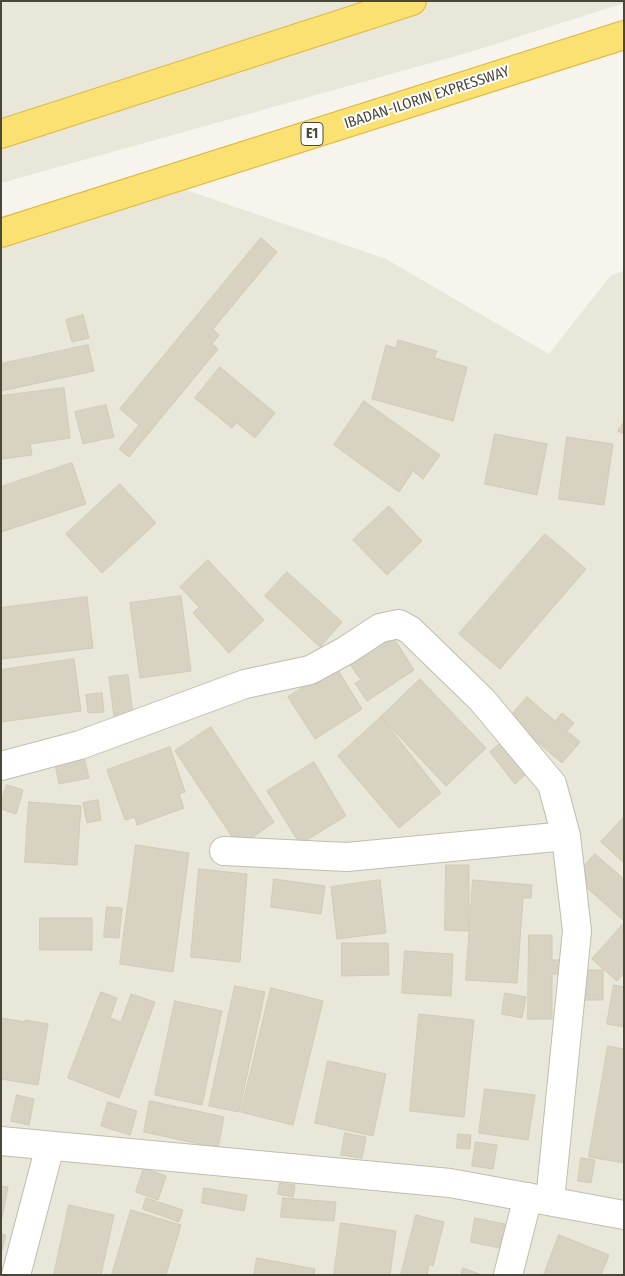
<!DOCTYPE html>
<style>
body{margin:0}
#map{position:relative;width:625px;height:1276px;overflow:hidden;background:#f6f4ec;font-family:"Fira Sans Condensed",sans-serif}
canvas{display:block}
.frame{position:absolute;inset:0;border:2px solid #4a4639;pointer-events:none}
</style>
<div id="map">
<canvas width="625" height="1276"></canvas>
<div class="frame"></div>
</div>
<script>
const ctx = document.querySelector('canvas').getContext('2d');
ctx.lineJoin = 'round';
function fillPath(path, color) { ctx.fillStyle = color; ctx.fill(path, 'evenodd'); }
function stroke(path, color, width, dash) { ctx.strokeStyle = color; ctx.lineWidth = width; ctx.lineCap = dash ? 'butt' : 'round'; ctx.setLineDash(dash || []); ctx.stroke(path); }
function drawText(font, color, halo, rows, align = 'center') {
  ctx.font = font + ' "Fira Sans Condensed",sans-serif'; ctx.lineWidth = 4; ctx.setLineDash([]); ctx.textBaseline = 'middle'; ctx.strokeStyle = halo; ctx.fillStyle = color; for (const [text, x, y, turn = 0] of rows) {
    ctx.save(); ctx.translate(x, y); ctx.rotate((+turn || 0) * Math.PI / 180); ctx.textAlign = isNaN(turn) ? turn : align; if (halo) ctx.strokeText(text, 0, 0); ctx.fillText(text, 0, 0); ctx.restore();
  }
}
const residential = new Path2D(`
 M1,1H624V3L470,52L1,183Z
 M186,190L386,259L549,354L611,275L624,271V1275H1V247Z`);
const building = new Path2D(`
 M261,238L277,252L213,329L219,335L212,344L218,349L129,457L119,449L139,425L120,409Z
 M83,315L89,338L72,342L66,320Z
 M398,340L437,351L434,358L467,367L453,421L372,399L386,345L396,348Z
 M88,345L94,371L1,391V364Z
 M220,367L275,413L255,438L237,423L232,428L195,398Z
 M64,388L70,438L30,444L32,455L1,459V396Z
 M364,401L440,455L423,479L413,471L399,492L334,445Z
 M106,405L114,437L83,444L75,412Z
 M624,422V434L618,431Z
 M495,434L547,444L537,495L485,484Z
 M567,437L613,444L604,505L559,499Z
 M72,463L86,504L1,532V487Z
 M120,484L156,523L102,573L66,534Z
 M389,506L422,541L387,575L353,540Z
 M545,534L586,569L500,669L459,634Z
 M208,560L264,620L229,653L193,613L199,607L180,587Z
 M287,572L342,622L320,647L265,596Z
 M181,596L191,671L140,678L130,603Z
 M87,597L93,648L1,659V608Z
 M390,632L414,670L367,701L355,683L361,680L347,660Z
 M74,659L81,711L1,722V670Z
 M336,667L362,709L315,739L288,697Z
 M128,675L133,715L114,717L109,677Z
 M420,679L486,748L446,786L381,717Z
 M102,693L104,712L88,713L86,695Z
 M527,697L555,721L562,713L574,723L567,731L580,742L562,763L509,718Z
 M381,717L441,793L399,828L338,756Z
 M211,727L274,822L239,847L175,751Z
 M501,743L526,774L515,784L490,752Z
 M170,747L185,792L179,794L184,808L137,825L135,817L125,820L107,770Z
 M84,757L89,778L59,784L55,764Z
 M314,762L346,816L300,844L267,791Z
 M7,785L23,790L16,814L1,809V802Z
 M98,800L101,820L87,823L83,803Z
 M29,802L81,806L77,865L25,862Z
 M624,817V863L601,842Z
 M136,845L189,853L173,972L120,964Z
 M595,854L624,879V921L575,877Z
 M446,865H469V931L445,930Z
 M199,869L247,874L240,962L191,957Z
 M274,879L325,886L321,914L271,907Z
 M380,880L386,933L337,939L331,887Z
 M473,880L532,885L531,898H523L517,983L466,980Z
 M107,907L122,908L119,938L104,937Z
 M40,918H92V950H40Z
 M624,923V973L617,981L592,959Z
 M529,935H552V960H560V974H552V1019H528Z
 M342,943H388L389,975L342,976Z
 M405,951L453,954L451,996L402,993Z
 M582,970H603V1000H582Z
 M614,985L624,987V1027L607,1024Z
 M235,986L265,992L239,1112L209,1106Z
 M271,988L323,1001L293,1125L241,1112Z
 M101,992L117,998L110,1018L121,1022L131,994L155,1002L119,1098L68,1078Z
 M505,993L526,997L522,1018L502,1014Z
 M175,1001L222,1011L202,1105L155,1095Z
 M419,1014L474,1020L464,1117L410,1111Z
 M1,1018L25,1022V1020L48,1024L38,1085L1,1079Z
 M608,1046L624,1049V1163L589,1157Z
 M328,1061L386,1074L373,1136L315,1123Z
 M485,1089L535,1095L528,1140L479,1133Z
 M17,1095L34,1099L29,1125L11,1121Z
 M150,1101L224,1117L218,1148L144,1132Z
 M108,1102L137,1111L130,1135L101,1126Z
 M345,1133L366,1137L362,1158L341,1155Z
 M458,1134L471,1135L470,1149L457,1148Z
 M476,1142L497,1145L493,1169L472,1166Z
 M581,1158L595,1160L591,1183L578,1181Z
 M144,1168L166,1176L158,1200L136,1192Z
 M280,1183L295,1185L293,1197L278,1194Z
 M1,1186L8,1187L2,1218L1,1217Z
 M204,1188L247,1195L244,1211L202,1203Z
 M146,1198L183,1210L179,1222L143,1209Z
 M283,1198L336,1202L334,1221L281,1217Z
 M69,1205L114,1215L101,1275H54Z
 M131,1210L181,1225L166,1275H112Z
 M416,1215L444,1222L433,1266L429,1264L427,1275H401Z
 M475,1218L505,1224L499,1248L471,1242Z
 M341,1223L396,1231L390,1275H334Z
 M1,1233L6,1235L1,1254Z
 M559,1235L609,1255L601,1275H544Z
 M257,1258L315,1269L314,1275H254Z
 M463,1268L482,1275H461Z`);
const minor = new Path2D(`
 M1,766L80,745L245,684L310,670L345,651L380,628L399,624L410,630L482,700L552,784L566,836L577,931L550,1201
 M224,851L347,857L566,836
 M16,1275L50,1146
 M508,1275L528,1197`);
const tertiary = new Path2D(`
 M1,1141L450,1183L624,1215`);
const motorway = new Path2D(`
 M1,134L412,1
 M1,233L624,35`);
const shields = [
 [312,134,22]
];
const shieldNames = [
 ["E1",312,134]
];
const streetNames = [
 ["IBADAN-ILORIN EXPRESSWAY",427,98,-18]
];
fillPath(residential, '#e9e7da');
fillPath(building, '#d7d2c1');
stroke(building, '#d2cbb4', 1);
stroke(minor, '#c1bdae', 30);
stroke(tertiary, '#c1bdae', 30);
stroke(motorway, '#dcb93f', 30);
stroke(minor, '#fff', 28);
stroke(tertiary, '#fff', 28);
stroke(motorway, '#fbe171', 28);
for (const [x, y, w] of shields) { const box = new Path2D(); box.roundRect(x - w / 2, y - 11.5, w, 23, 4); ctx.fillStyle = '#fff'; ctx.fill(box); stroke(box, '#4a4639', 1); }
drawText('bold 14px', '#4a4639', null, shieldNames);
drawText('15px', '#4a4639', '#fff', streetNames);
</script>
